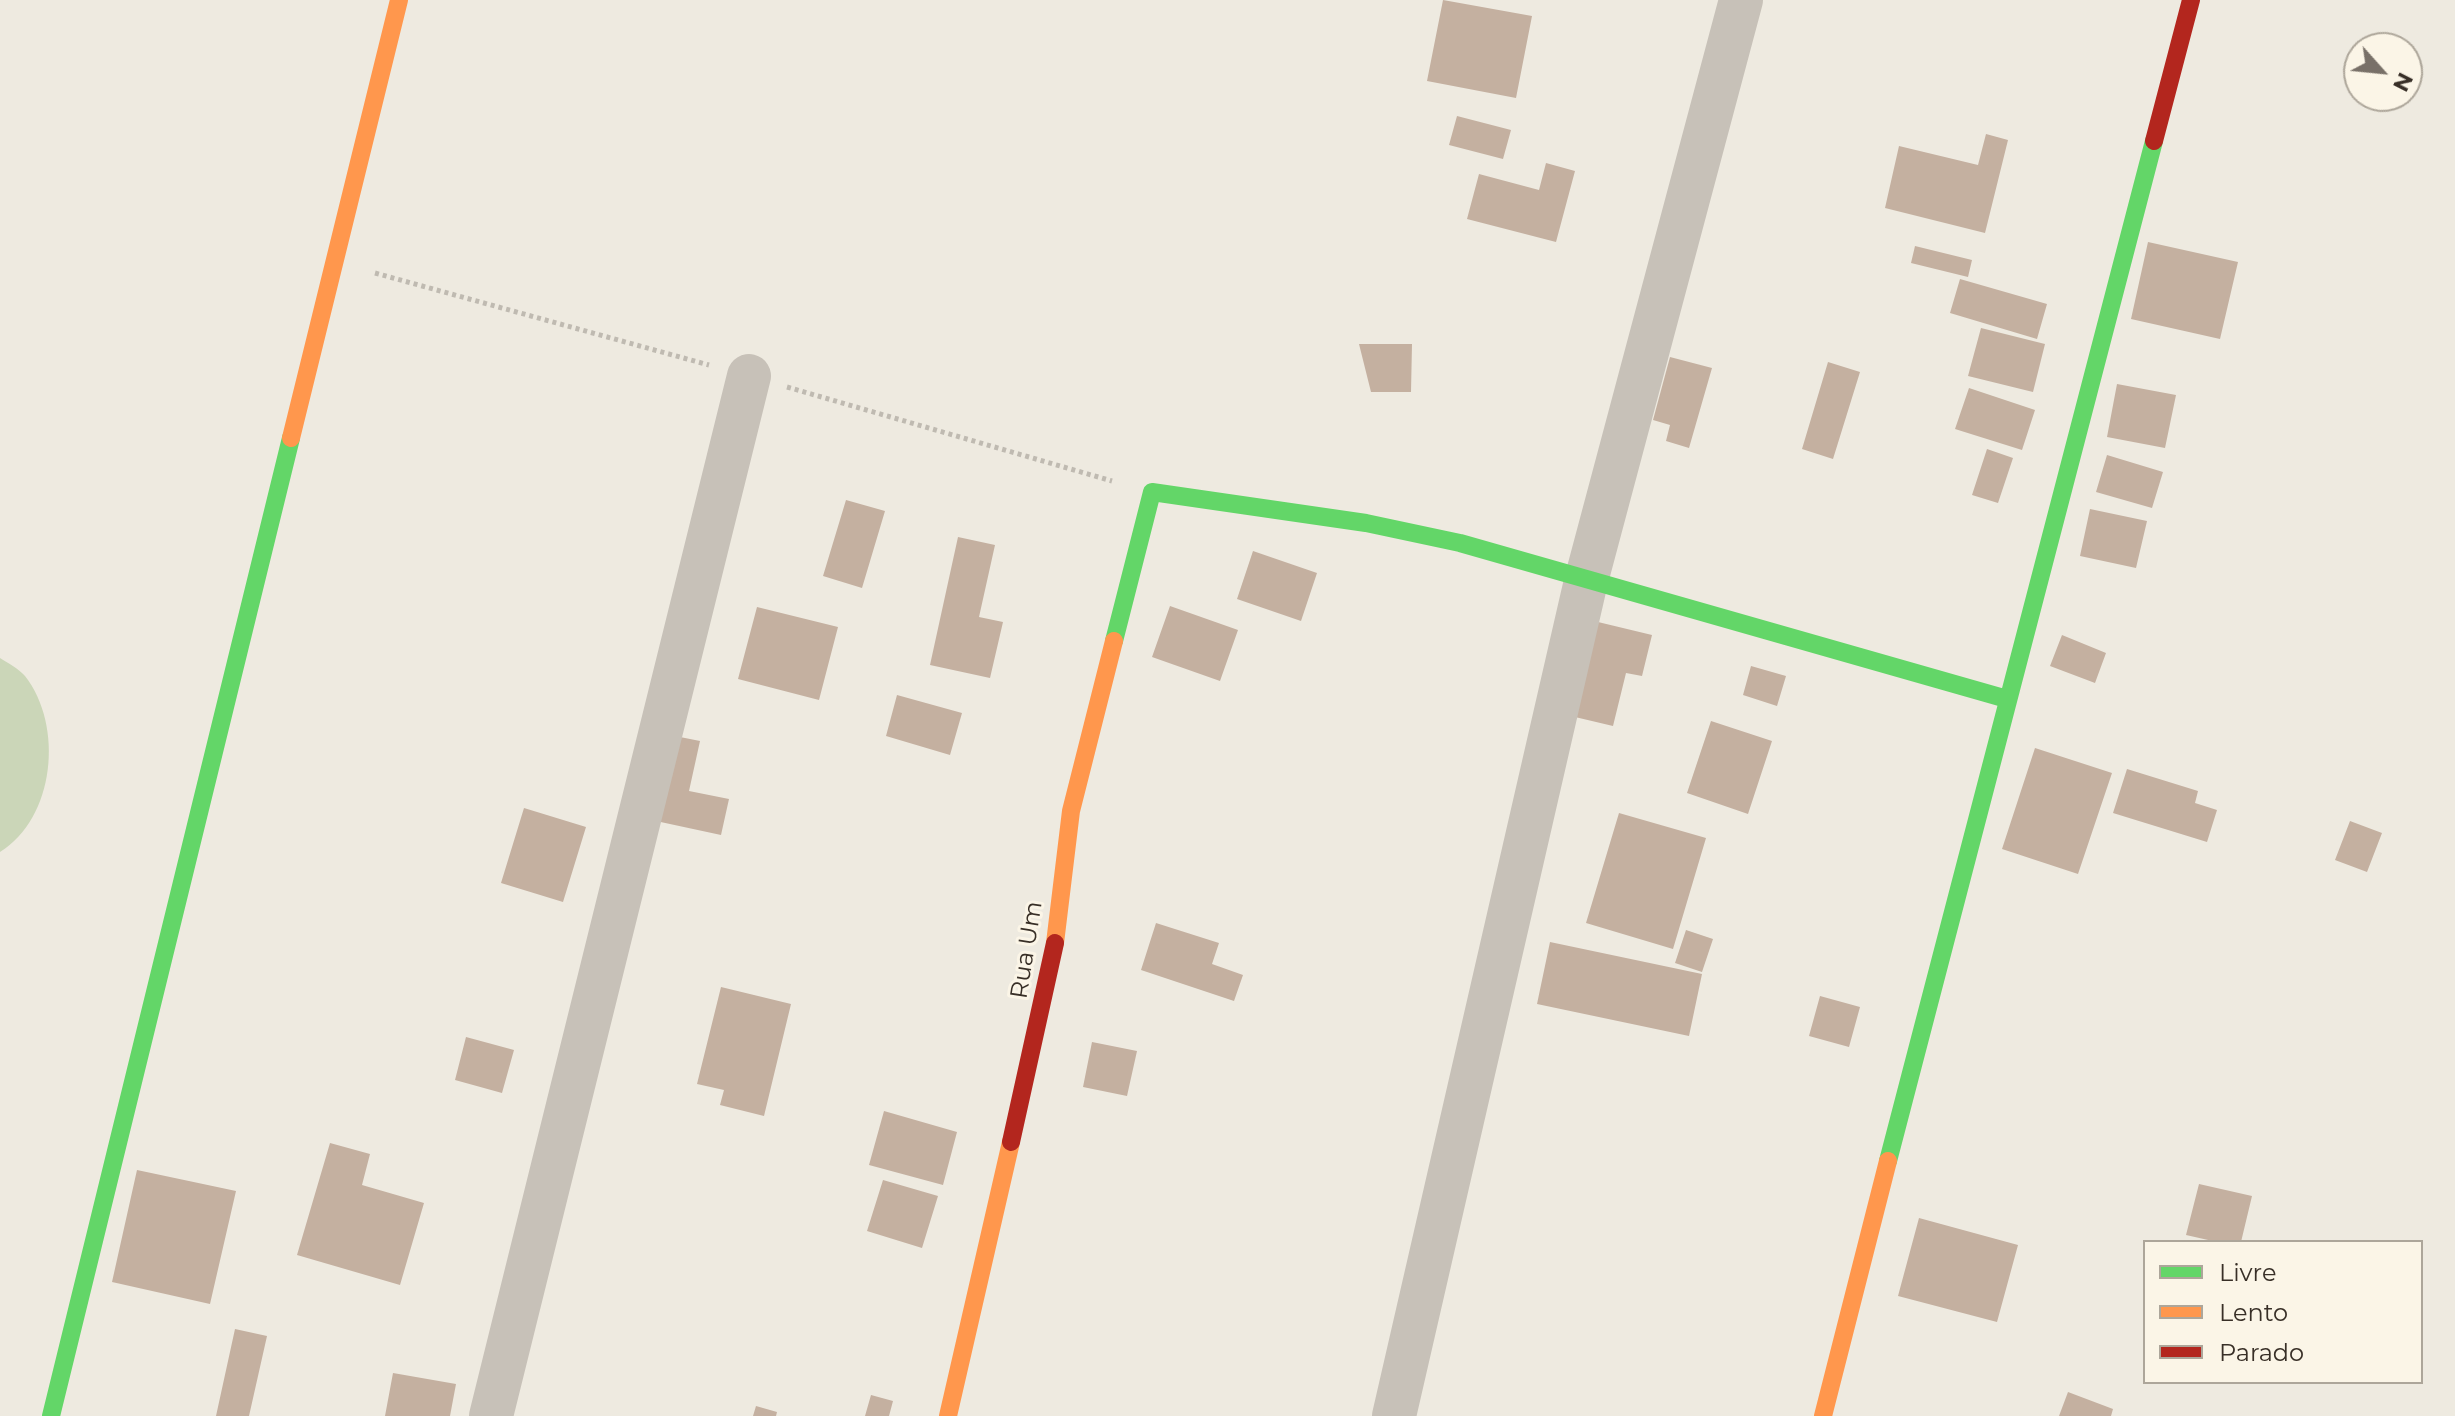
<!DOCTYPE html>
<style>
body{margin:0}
#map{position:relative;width:2455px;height:1416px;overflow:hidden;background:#eeeae0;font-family:Montserrat,sans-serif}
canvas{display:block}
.legend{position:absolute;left:2143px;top:1240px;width:280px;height:144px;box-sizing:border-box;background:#fbf5e7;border:2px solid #ada69a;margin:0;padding:10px 14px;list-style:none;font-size:24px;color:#382f27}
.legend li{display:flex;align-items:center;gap:16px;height:40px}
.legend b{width:40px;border:2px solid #ada69a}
.north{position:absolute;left:2343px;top:32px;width:80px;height:80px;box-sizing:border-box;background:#fbf5e7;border:2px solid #ada69a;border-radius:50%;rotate:117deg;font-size:22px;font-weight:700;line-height:32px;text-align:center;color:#382f27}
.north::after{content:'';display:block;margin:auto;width:28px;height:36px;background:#787068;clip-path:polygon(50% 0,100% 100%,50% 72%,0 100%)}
</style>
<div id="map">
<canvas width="2455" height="1416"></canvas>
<ul class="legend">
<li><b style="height:10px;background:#63d668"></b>Livre</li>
<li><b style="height:10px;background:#ff974d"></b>Lento</li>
<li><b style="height:10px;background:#b3261e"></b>Parado</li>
</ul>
<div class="north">N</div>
</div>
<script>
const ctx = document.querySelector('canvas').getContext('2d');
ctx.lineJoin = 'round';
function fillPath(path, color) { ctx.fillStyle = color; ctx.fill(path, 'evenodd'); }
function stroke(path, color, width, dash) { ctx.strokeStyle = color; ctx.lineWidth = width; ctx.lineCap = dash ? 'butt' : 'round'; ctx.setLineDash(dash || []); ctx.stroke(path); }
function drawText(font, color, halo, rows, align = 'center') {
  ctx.font = font + ' Montserrat,sans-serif'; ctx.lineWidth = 6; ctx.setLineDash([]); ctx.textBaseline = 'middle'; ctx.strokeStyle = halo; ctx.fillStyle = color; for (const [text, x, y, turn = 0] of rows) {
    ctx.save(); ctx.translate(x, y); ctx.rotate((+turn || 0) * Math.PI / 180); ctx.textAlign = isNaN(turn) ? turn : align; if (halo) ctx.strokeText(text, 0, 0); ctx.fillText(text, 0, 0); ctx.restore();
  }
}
const green = new Path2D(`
 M0,658C8,663 19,669 25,676C64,726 55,818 0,852Z`);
const building = new Path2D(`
 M1443,0L1532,16L1516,98L1427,81Z
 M1457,116L1511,130L1503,159L1449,145Z
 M1986,134L2008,140L1985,233L1885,208L1899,146L1978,165Z
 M1546,163L1575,171L1556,242L1467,219L1479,174L1539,190Z
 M2148,242L2238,262L2220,339L2131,319Z
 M1915,246L1972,260L1968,277L1911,263Z
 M1960,279L2047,304L2037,339L1950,313Z
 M1981,328L2045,344L2033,392L1968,376Z
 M1359,344H1412L1411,392H1371Z
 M1670,357L1712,368L1689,448L1666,441L1670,425L1653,420Z
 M1828,362L1860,372L1833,459L1802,449Z
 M2117,384L2176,395L2165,448L2107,437Z
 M1969,388L2035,410L2022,450L1955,429Z
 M1987,449L2013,458L1998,503L1972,495Z
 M2107,455L2163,472L2152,508L2096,492Z
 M846,500L885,511L862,588L823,576Z
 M2090,509L2147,521L2136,568L2080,556Z
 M958,537L995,545L979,617L1003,622L990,678L930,665Z
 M1253,551L1317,573L1301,621L1237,599Z
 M1170,606L1238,630L1220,681L1152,657Z
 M757,607L838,627L819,700L738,679Z
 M1598,622L1652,635L1642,676L1626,673L1613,726L1575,717Z
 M2062,635L2106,653L2095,683L2050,666Z
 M1751,666L1786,676L1777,706L1743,695Z
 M897,695L962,713L950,755L886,736Z
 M1711,721L1772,741L1748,814L1687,793Z
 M675,736L700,741L689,791L729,799L721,835L656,821Z
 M2035,748L2112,773L2078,874L2002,849Z
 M2127,769L2198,791L2195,803L2217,810L2207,842L2113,813Z
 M524,808L586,827L563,902L501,883Z
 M1619,813L1706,838L1673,949L1586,923Z
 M2350,821L2382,833L2367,872L2335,860Z
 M1156,923L1219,943L1212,964L1243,975L1234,1001L1141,970Z
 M1686,930L1713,939L1702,972L1675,963Z
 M1550,942L1702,974L1689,1036L1537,1004Z
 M721,987L791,1004L764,1116L720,1105L724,1090L697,1084Z
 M1820,996L1860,1007L1849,1047L1809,1036Z
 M466,1037L514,1050L502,1093L455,1080Z
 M1092,1042L1137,1051L1127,1096L1083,1087Z
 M884,1111L957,1132L943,1185L869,1165Z
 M330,1143L370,1154L362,1185L424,1203L400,1285L297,1255Z
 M137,1170L236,1191L210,1304L112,1282Z
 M883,1180L938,1196L922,1248L867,1231Z
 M2199,1184L2252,1196L2241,1242H2217L2186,1235Z
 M1919,1218L2018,1245L1997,1322L1898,1296Z
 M235,1329L267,1336L249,1416H216Z
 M393,1373L456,1384L450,1416H385Z
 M2068,1392L2113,1409L2111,1416H2059Z
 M871,1395L893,1401L889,1416H865Z
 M756,1406L777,1412L776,1416H753Z`);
const path = new Path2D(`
 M375,273L709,365
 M787,387L1112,481`);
const street = new Path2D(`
 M491,1416L749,376
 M1394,1416L1586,581L1741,0`);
const fast = new Path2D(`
 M1114,641L1152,492L1366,523L1460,543L2007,699
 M1888,1161L2154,141
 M51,1416L291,438`);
const slow = new Path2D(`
 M291,438L399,0
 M1055,943L1071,811L1114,641
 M948,1416L1011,1142
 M1823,1416L1888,1161`);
const jam = new Path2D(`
 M2154,141L2191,0
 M1011,1142L1055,943`);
const streetNames = [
 ["Rua Um",1027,950,-81]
];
fillPath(green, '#cbd6b8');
fillPath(building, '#c4b0a0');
stroke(path, '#bfbab1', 5, [4, 4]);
stroke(street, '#c7c1b8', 44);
stroke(fast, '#63d668', 18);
stroke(slow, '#ff974d', 18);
stroke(jam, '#b3261e', 18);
drawText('24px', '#382f27', '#fbf5e7', streetNames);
</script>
